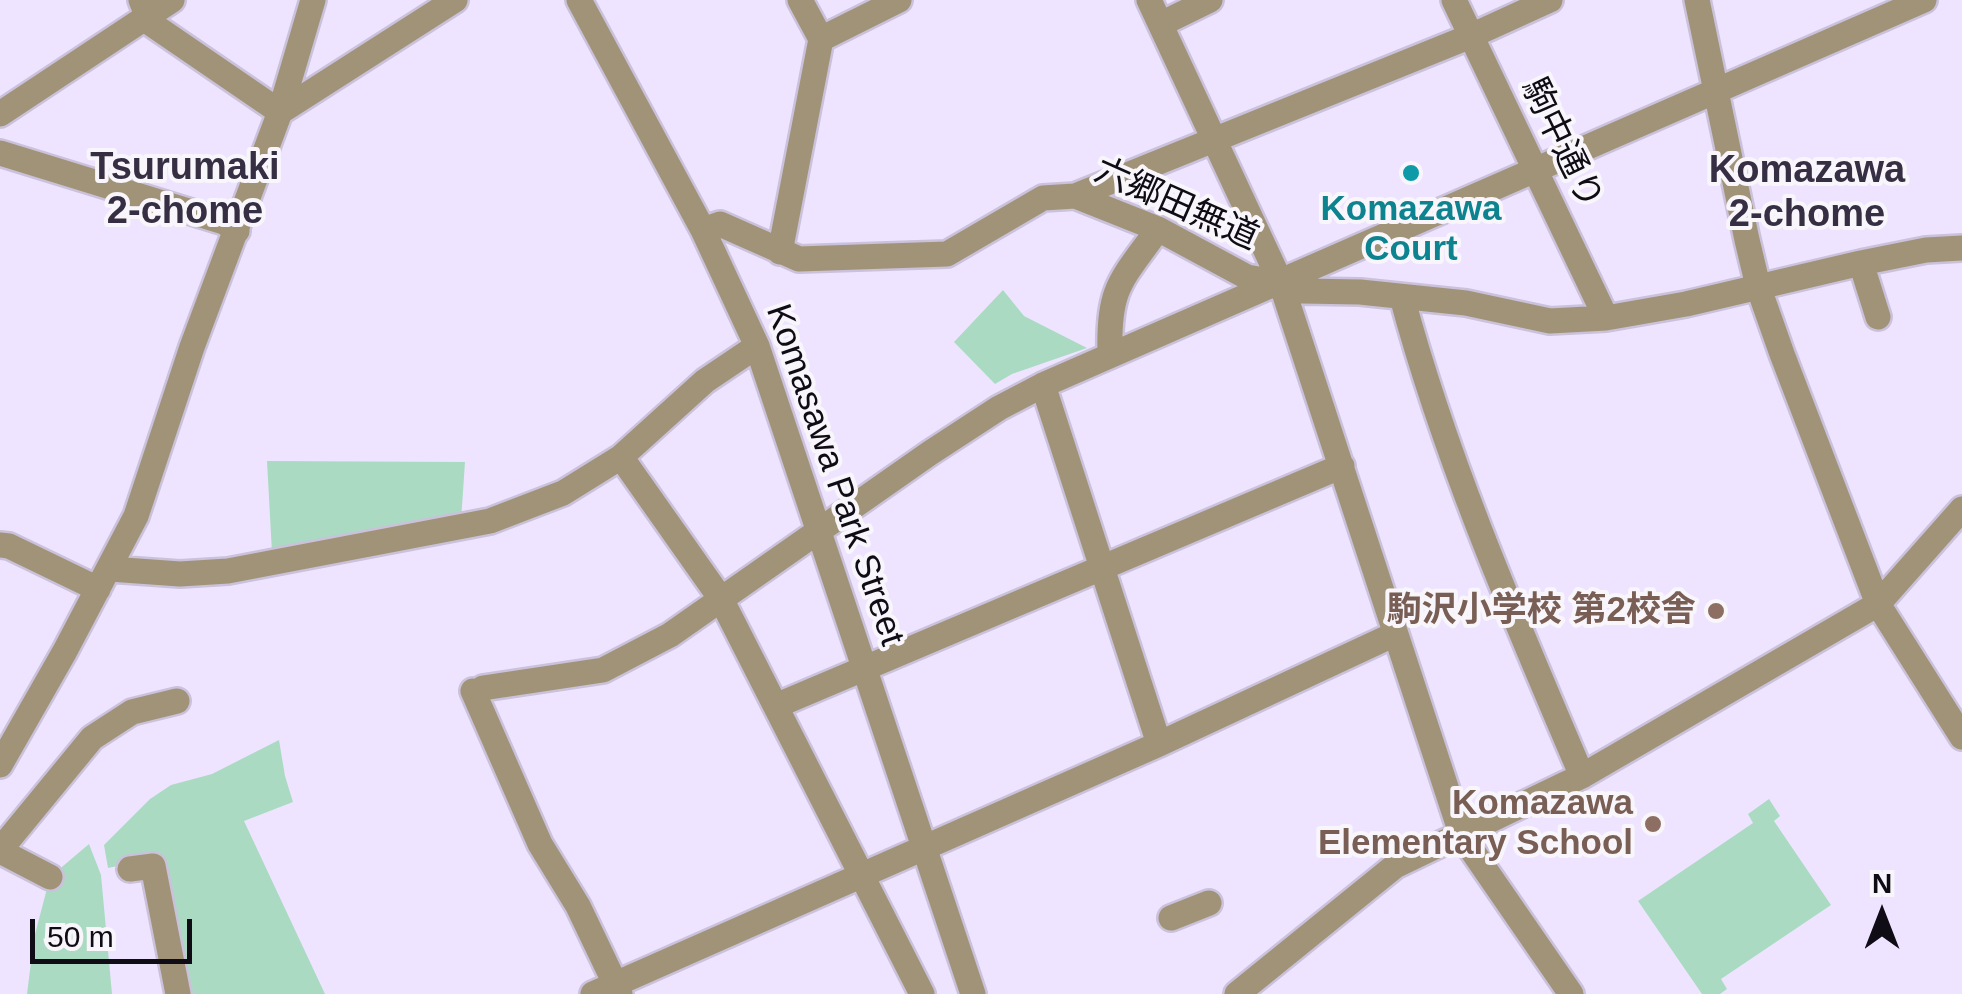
<!DOCTYPE html>
<meta charset="utf-8">
<style>
body{margin:0}
#map{position:relative;width:1962px;height:994px;overflow:hidden;background:#eee4ff;font-family:Arial,sans-serif}
canvas{display:block}
.north{position:absolute;left:1832px;top:864px;width:100px;height:100px;-webkit-text-stroke:8px #f8f6fb;paint-order:stroke;rotate:0deg;font-size:28px;font-weight:700;line-height:40px;text-align:center;color:#100c15}
.north::after{content:'';display:block;margin:auto;width:35px;height:45px;background:#100c15;clip-path:polygon(50% 0,100% 100%,50% 72%,0 100%)}
.scale{position:absolute;left:30px;top:919px;width:162px;height:45px;box-sizing:border-box;border:5px solid #100c15;border-top:0;padding-left:12px;font-size:30px;line-height:35px;white-space:nowrap;color:#100c15;-webkit-text-stroke:8px #f8f6fb;paint-order:stroke}
</style>
<div id="map">
<canvas width="1962" height="994"></canvas>
<div class="north">N</div>
<div class="scale">50 m</div>
</div>
<script>
const ctx = document.querySelector('canvas').getContext('2d');
ctx.lineJoin = 'round';
function fillPath(path, color) { ctx.fillStyle = color; ctx.fill(path, 'evenodd'); }
function stroke(path, color, width, dash) { ctx.strokeStyle = color; ctx.lineWidth = width; ctx.lineCap = dash ? 'butt' : 'round'; ctx.setLineDash(dash || []); ctx.stroke(path); }
function drawText(font, color, halo, rows, align = 'center') {
  ctx.font = font + ' Arial,"Noto Sans JP",sans-serif'; ctx.lineWidth = 8; ctx.setLineDash([]); ctx.textBaseline = 'middle'; ctx.strokeStyle = halo; ctx.fillStyle = color; for (const [text, x, y, turn = 0] of rows) {
    ctx.save(); ctx.translate(x, y); ctx.rotate((+turn || 0) * Math.PI / 180); ctx.textAlign = isNaN(turn) ? turn : align; if (halo) ctx.strokeText(text, 0, 0); ctx.fillText(text, 0, 0); ctx.restore();
  }
}
const green = new Path2D(`
 M1003,290L1024,316L1087,348L1012,374L995,384L954,342Z
 M267,461L465,462L461,521L272,553Z
 M279,740L285,776L293,802L244,821L325,994H185L157,858L108,868L104,845L150,799L171,785L212,774Z
 M1769,799L1780,816L1774,821L1831,905L1721,979L1727,989L1720,994H1702L1638,901L1753,823L1748,814Z
 M89,844L101,875L112,994H27L34,938L50,877Z`);
const minor = new Path2D(`
 M141,0L150,23L280,112L455,0
 M579,0L703,230L757,346L973,994
 M1149,0L1281,283L1458,824L1469,846L1571,994
 M1454,0L1606,318
 M1697,0L1747,240L1758,286L1782,354L1878,604L1962,737
 M1161,24L1210,0
 M821,39L899,0
 M0,114L172,0
 M0,153L224,222L237,231
 M1075,196L1471,36L1550,0
 M703,230L720,224L799,259L947,254L1043,198L1075,196L1158,229L1247,277L1281,283L1303,291L1360,292L1466,303L1550,321L1606,318L1686,304L1861,263L1926,250L1962,248
 M780,252L821,39L800,0
 M1861,263L1878,317
 M1402,297C1446,461 1515,619 1582,776
 M1110,354C1108,287 1121,281 1158,229
 M1043,385L1159,744
 M621,457L721,599L922,994
 M0,545L9,546L98,589
 M110,569L180,574L228,571L490,521L563,493L621,457L705,381L757,346
 M483,688L603,670L670,635L930,453L999,408L1043,385L1924,0
 M473,691L540,844L578,906L620,994
 M778,705L1342,466
 M0,765L65,651L136,516L192,347L280,112L313,0
 M0,850L92,738L132,712L177,701
 M0,851L50,877
 M130,869L153,866L178,994
 M1171,918L1209,903
 M593,994L1159,744L1395,634
 M1237,994L1395,866L1582,776L1878,604L1962,509`);
const markers = [
 [1411,173,10,"#0f9aa8"],
 [1716,611,10,"#8d6e63"],
 [1653,824,10,"#8d6e63"]
];
const streetNames = [
 ["駒中通り",1561,144,64],
 ["六郷田無道",1176,205,24],
 ["Komasawa Park Street",834,475,71]
];
const cultureNames = [
 ["Komazawa",1411,210],
 ["Court",1411,250]
];
const educationNames = [
 ["駒沢小学校 第2校舎",1696,611],
 ["Komazawa",1633,804],
 ["Elementary School",1633,844]
];
const neighbourhoodNames = [
 ["Tsurumaki",185,169],
 ["2-chome",185,213],
 ["Komazawa",1807,172],
 ["2-chome",1807,216]
];
fillPath(green, '#aadbc2');
stroke(minor, '#cac1da', 30);
stroke(minor, '#a19378', 25);
for (const [x, y, r, color] of markers) { const dot = new Path2D(); dot.arc(x, y, r, 0, 2 * Math.PI); ctx.fillStyle = color; ctx.fill(dot); stroke(dot, '#f8f6fb', 4); }
drawText('35px', '#100c15', '#f8f6fb', streetNames);
drawText('bold 35px', '#0d838f', '#f8f6fb', cultureNames);
drawText('bold 35px', '#785e54', '#f8f6fb', educationNames, 'right');
drawText('bold 38px', '#362e42', '#f8f6fb', neighbourhoodNames);
</script>
